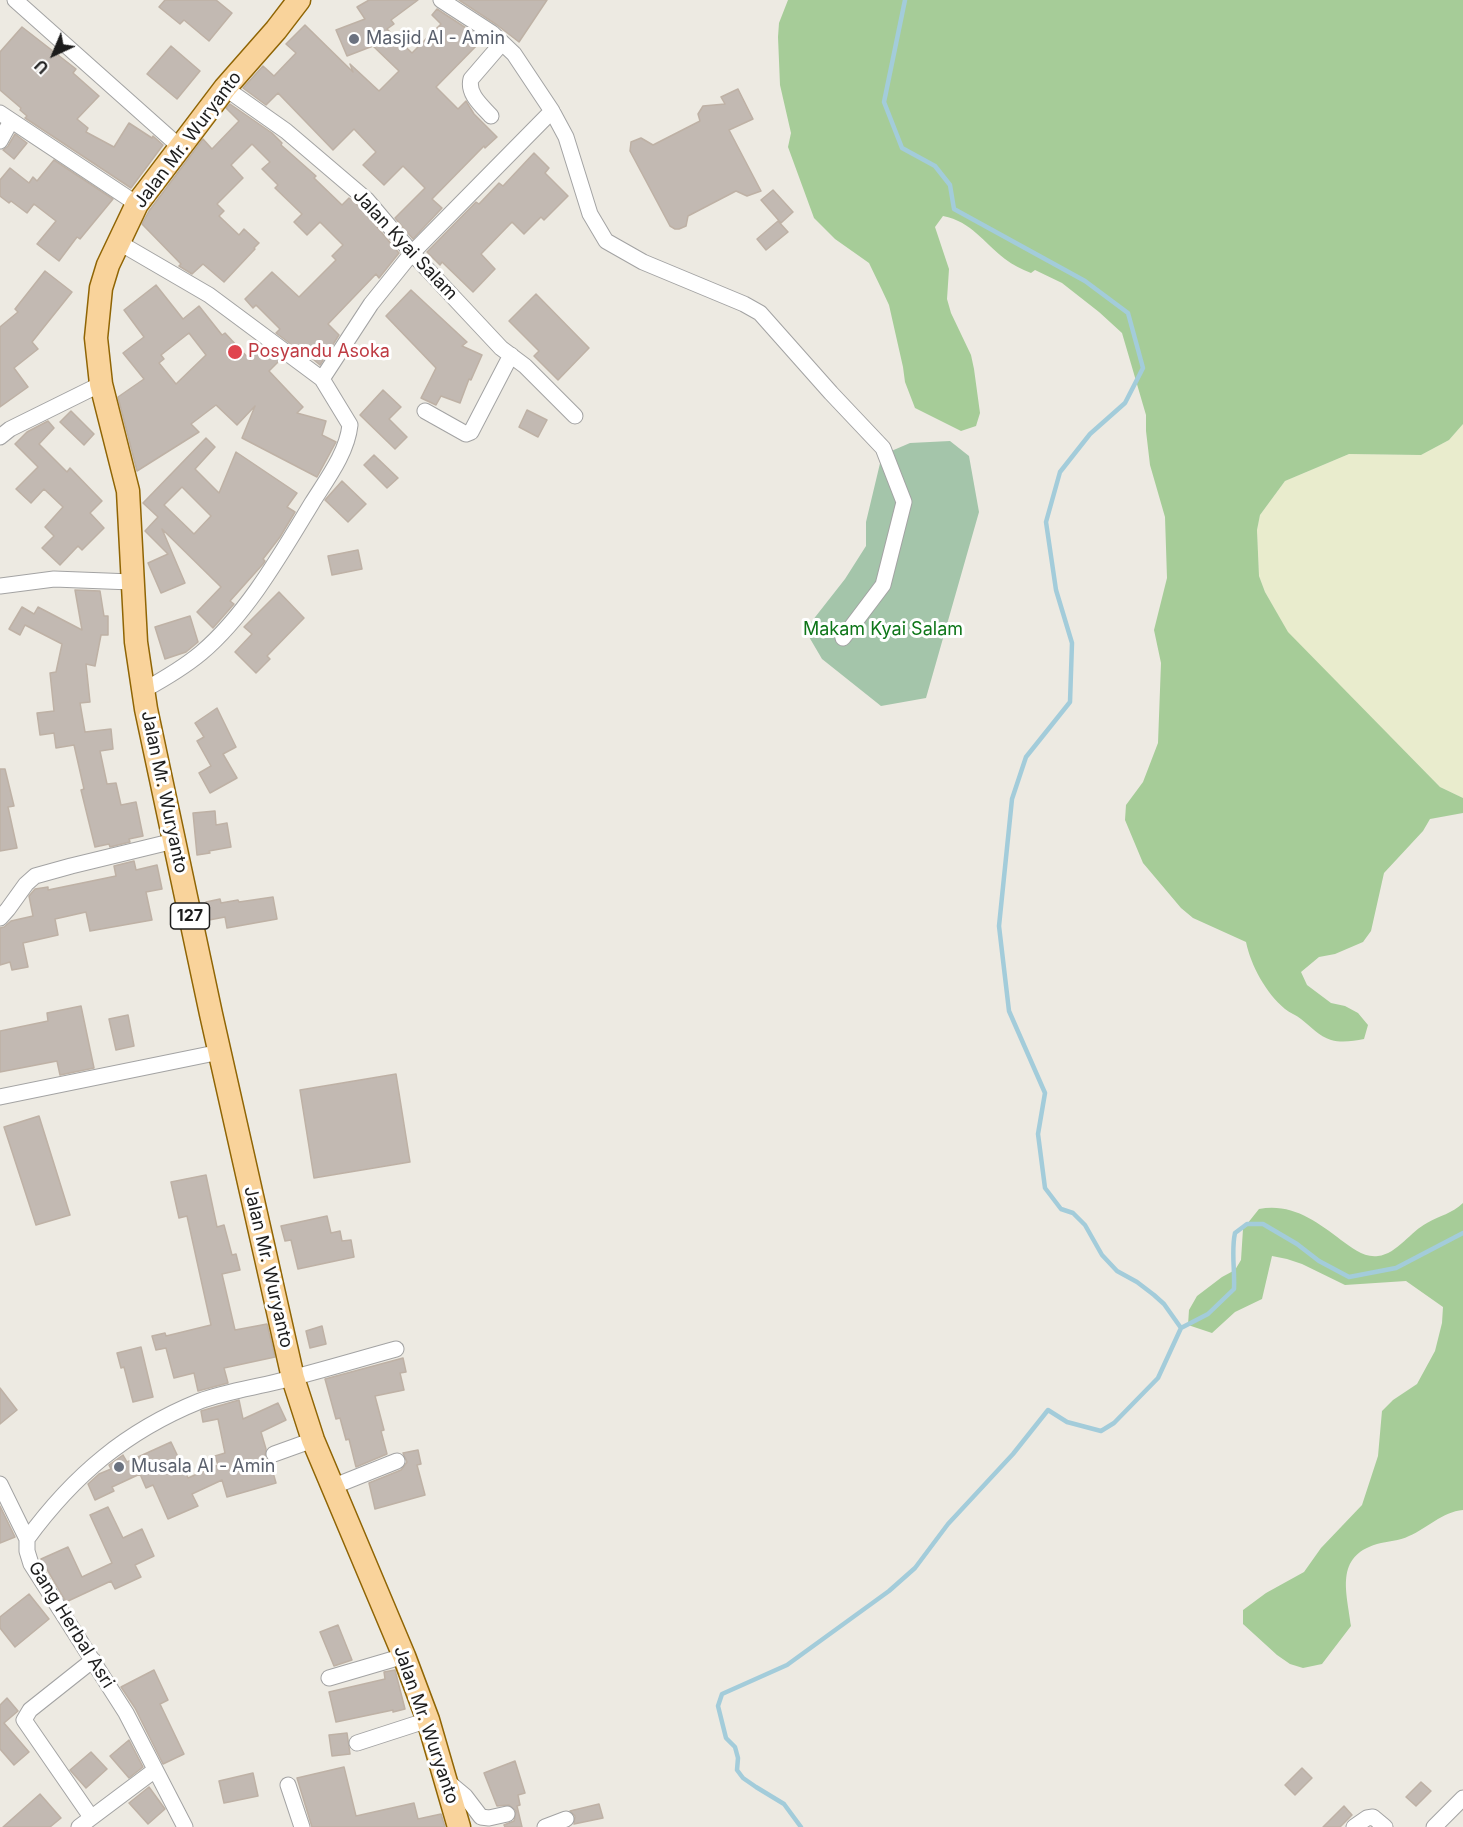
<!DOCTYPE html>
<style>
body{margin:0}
#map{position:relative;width:1463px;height:1827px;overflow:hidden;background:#edeae2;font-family:Inter,sans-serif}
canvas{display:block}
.north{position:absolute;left:24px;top:24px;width:60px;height:60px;-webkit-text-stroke:4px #fff;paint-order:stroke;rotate:224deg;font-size:16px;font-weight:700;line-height:24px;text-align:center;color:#1c1c1c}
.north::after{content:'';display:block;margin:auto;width:21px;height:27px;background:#1c1c1c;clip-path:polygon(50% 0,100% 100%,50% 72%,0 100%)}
</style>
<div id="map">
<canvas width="1463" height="1827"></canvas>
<div class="north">U</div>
</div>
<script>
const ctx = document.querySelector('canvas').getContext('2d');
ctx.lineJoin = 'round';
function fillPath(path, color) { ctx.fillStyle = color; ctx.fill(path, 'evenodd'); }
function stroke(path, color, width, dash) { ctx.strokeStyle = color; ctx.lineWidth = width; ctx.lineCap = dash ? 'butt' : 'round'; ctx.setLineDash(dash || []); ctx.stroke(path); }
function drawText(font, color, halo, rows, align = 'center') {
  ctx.font = font + ' Inter,sans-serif'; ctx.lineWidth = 6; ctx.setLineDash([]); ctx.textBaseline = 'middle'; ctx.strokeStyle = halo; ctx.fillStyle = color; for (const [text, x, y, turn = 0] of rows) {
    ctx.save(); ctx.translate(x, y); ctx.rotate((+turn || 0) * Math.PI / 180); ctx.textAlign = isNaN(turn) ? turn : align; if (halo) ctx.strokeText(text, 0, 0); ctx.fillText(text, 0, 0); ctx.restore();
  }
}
const farmland = new Path2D(`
 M1463,424V798L1440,787L1288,633L1265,592L1259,576L1257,530L1260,515L1285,481L1349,454L1421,455L1449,440Z`);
const forest = new Path2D(`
 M788,0H1463V424L1449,440L1421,455L1349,454L1285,481L1260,515L1257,530L1259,576L1265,592L1288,632L1440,787L1463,798V813L1430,819L1423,831L1384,873L1371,931L1363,942L1335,954L1319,957L1301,972L1307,985L1331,1003L1345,1006L1358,1013L1368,1025L1364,1039C1353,1041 1342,1043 1331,1040C1319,1036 1311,1027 1301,1019C1296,1015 1290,1013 1285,1009C1266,993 1251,966 1246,942L1193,918L1181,908L1143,863L1125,820L1126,805L1143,782L1158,743L1161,663L1154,630L1167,578L1165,517L1150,465L1146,431V415L1122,333L1099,312L1062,283L1035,270L1031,273C1021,269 1013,265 1005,259C983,242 972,222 943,216L935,227L949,269L947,299L951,313L971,355L974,369L980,413L976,426L961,431L915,408L905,382L903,367L889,305L882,290L869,263L835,239L814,218L788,147L791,133L780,85L778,37L779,23Z
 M1463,1203V1510C1442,1512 1428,1528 1409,1536C1399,1541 1388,1541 1377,1544C1334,1557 1347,1592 1351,1626L1322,1664L1303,1668L1290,1664L1277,1655L1243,1624V1610L1266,1593L1304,1572L1321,1548L1362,1505L1378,1456L1382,1411L1393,1400L1417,1384L1435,1351L1442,1323L1443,1307L1406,1281L1345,1285L1302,1264L1287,1259L1272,1256L1262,1299L1235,1312L1212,1333L1188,1325L1189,1310L1197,1296L1222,1277L1235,1270L1241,1260L1243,1229L1259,1209C1292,1203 1316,1221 1341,1240C1352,1248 1364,1258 1378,1256C1397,1254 1411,1231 1427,1223C1441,1215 1451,1214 1463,1203Z`);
const cemetery = new Path2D(`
 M950,441L969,456L979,512L926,698L881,706L822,659L805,630L845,579L866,546V522L882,455L910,443Z`);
const stream = new Path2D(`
 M1181,1328L1208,1314L1234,1289C1235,1269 1231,1251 1235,1233L1247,1224H1263L1297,1244L1319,1261L1349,1277L1396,1268L1463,1233
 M801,1827L784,1804L756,1787L743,1778L737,1770L738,1758L735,1747L726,1738L718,1706L722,1694L787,1665L889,1591L915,1568L948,1524L1013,1454L1048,1410L1067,1422L1101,1431L1114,1423L1158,1378L1181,1328L1164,1304L1154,1295L1137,1282L1117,1271L1102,1255L1085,1225L1073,1213L1061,1209L1045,1188L1038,1134L1045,1093L1009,1011L999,926L1012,799L1026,757L1070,702L1072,643L1056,590L1046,522L1060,472L1090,434L1125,403L1143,368L1128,313L1085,281L954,209L950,185L935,166L902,148L884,102L905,0`);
const building = new Path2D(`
 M165,0H216L232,13L209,41L184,20L180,24L159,7Z
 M369,0H418L391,20L394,24L387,29L412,53L441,24L432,15L437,9L483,39L436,87L458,109L466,101L474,114L497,137L485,148L484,146L432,199L442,208L413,239L395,218L425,188L403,166L384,185L363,165L376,152L354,129L333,150L278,93L266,105L243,88L263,66L274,76L296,53L286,44L305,25L353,72L350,64L379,91L399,71L373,46L347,56L336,30L365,19L357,7Z
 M459,0H547L519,42L497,25Z
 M22,27L76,69L73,73L99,96L77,119L88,128L86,132L114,147L129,123L152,138L153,136L163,145L131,188L25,118L27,116L20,110L21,108L0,90V52Z
 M171,46L200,71L177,99L147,74Z
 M738,89L753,119L729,130L761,191L747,196L736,191L688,216L686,226L679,229H675L670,226L630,151L631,142L641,138L653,145L700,121L698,114L703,106L725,104L721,97Z
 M230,104L272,133L282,143L281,145L316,176L314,178L342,205L349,198L360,207L399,253L379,278L376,274L328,324L339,335L320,365L301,349L300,351L276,333L280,329L256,305L253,308L245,299L272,272L299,297L336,260L332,256L343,245L320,222L307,235L294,222L302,214L275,188L278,185L262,169L270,162L252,144L231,165L243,178L217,204L224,211L219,216L239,235L244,229L259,243L254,248L255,249L224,282L203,264L192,274L179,266L181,264L142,224L149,211L203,139L212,149L239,121L226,108Z
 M15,134L27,143L14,159L3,150L8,146Z
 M534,153L549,168L545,173L568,196L544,220L541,217L524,234L512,222L481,254L495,269L473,292L442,262L440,265L427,252L476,202L479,204L499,183L503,186Z
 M54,160L113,199L80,239L77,237L59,261L37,244L56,221L34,204L27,213L11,201L9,203L0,196V180L10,168L29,183L33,177L37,181Z
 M773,190L793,212L781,223L761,200Z
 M778,221L788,232L766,250L757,239Z
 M45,271L72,292L32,342L38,349L14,368L28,387L0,407V327L18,312L15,309Z
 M156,285L183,319L199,306L222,335L225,333L250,360L262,347L280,360L269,371L303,407L297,413L326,421L322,435L336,442L317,477L242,438L255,406L237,425L216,405L191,424L199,432L137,471L118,397L144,379L123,353L144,337L124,310ZM189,333L206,355L176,384L159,363L164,359L161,355Z
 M411,290L467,342L462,346L482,355L471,380L469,379L460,403L441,396L436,405L421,398L436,368L386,316Z
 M536,294L589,348L558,380L534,356L539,351L509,321Z
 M383,390L401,407L389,419L407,437L395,449L360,415Z
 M527,410L547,420L538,437L519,427Z
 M71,411L94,434L84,445L60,422Z
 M48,421L54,428L39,444L67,472L70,468L102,501L90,513L104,528L82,550L78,546L60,565L42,548L54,536L45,527L63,507L44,489L31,503L16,489L38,467L15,444L27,432Z
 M206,438L215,447L195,469L219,493L236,452L297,493L287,507L295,512L280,537L263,559L265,561L263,564L230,601L234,604L213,628L197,612L221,587L162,529L185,583L161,593L148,563L168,554L145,531L158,517L143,503ZM182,487L211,516L194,534L164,505Z
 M374,455L398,478L387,488L364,465Z
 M342,481L366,504L348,522L325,500Z
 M358,550L362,569L332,575L328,556Z
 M75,590L100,591L104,616H108V635H101L95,666L86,664L90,702L80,703L85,732L111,729L113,749L100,751L107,784L116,783L121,805L136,802L143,836L129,839L130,842L110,847L109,844L95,847L81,790L84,789L74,745L56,748L54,733L40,735L37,713L54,711L50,673L56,672L62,644L25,625L20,635L9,629L22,607L34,614L38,607L82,630Z
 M279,592L304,618L267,656L270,659L256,673L235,652L252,634L244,627Z
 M190,616L198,642L186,652L165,659L155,627Z
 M217,708L236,747L223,754L237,778L210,793L199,773L211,766L197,741L204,737L195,723Z
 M0,769H5L14,806L8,807L17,848L0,851Z
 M215,811L216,825L227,823L231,847L209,851L210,853L197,855L193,813Z
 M134,861L136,870L157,865L162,889L146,892L152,920L90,931L86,912L55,919L58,935L23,943L28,967L12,970L10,962L0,965V928L4,927L11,921L33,916L29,896L35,889L48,887V890L116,876L114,866Z
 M273,897L277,919L227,928L225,917L209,920L206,902L220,899L221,903L238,900L239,902Z
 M81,1006L94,1068L60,1075L57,1061L0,1072V1031L48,1021L47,1013Z
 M128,1015L134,1046L116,1050L109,1019Z
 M396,1074L410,1162L314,1178L300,1090Z
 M39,1116L70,1215L36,1225L4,1127Z
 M206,1175L217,1227L224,1225L232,1255L236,1254L240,1270L222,1274L235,1330L267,1324L275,1357L224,1368L228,1383L198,1391L194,1373L174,1378L166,1348L156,1350L152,1336L165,1333L166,1336L211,1325L187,1216L179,1218L171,1182Z
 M327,1216L331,1233L340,1231L342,1241L351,1240L354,1257L298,1269L291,1240L285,1241L281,1226Z
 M322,1326L326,1344L310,1348L306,1331Z
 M141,1347L153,1397L133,1402L124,1367L121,1368L117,1353Z
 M403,1358L406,1372L400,1373L404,1390L375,1396L384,1430L381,1431L387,1454L356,1467L349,1439L346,1440L340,1418L336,1419L325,1379Z
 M0,1388L17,1410L0,1424Z
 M239,1400L243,1419L278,1403L286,1420L261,1432L266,1449L265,1457L270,1462L276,1483L227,1497L222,1480L192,1494L198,1506L168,1519L153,1485L146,1488L140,1474L112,1487L114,1491L95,1500L88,1484L99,1474L111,1469L109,1465L123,1455L127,1462L171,1442L188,1478L218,1465L215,1456L225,1453L218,1419L203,1422L201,1411Z
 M418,1450L421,1464L417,1465L425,1495L375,1509L369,1483L401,1470L407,1462L403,1453Z
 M0,1506L15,1537L0,1543Z
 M108,1507L123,1538L142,1529L154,1556L135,1565L141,1577L115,1589L111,1581L66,1602L41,1559L68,1547L82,1577L112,1563L90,1515Z
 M29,1594L49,1619L15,1647L0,1628V1617Z
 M338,1625L352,1660L334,1666L320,1632Z
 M154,1670L168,1700L160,1704L184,1754L163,1764L135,1708L121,1687Z
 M395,1670L405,1709L393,1712V1710L336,1722L329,1692L385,1679L384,1672Z
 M7,1698L18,1711L4,1723L29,1752L14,1765L0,1749V1705Z
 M347,1733L350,1754L332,1756L329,1735Z
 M129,1740L143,1767L129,1778L110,1756Z
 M91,1752L107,1769L86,1788L70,1770Z
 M515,1761L525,1793L518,1795L520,1805L517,1806L522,1827H505L504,1825L514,1821L516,1811L509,1805L497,1806L484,1773Z
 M344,1767L356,1816L414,1803L418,1819L441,1814L445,1827H312L297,1778Z
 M1302,1768L1312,1778L1295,1795L1285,1785Z
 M253,1773L258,1796L224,1803L219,1781Z
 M1421,1782L1431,1791L1416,1806L1406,1797Z
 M149,1787L165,1809L148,1824L129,1803Z
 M40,1794L61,1818L50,1827H3Z
 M599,1804L603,1818L574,1824L575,1816L570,1811Z
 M1344,1806L1352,1815L1340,1827H1323Z`);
const minor = new Path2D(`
 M15,0L180,147
 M441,0L492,33L514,54L552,111L566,137L590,214L606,241L643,262L744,304L760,313L831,393L883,448L904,502L883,585L843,638
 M225,88L286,131L367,200L412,253L501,348L525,366L575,416
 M0,113L137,204
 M491,116C482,106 467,94 471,79L502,43
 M0,141L11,121
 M118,242L209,295L322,379
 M425,411L466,434L471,432L511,355
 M0,437L10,429L101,384
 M0,586L54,579L132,582
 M144,690C164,679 183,668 201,653C247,614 281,554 312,503C327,479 347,453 350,425L322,379L371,304L412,253L552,111
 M0,918L8,909L26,884L35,876L71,866L174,841
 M0,1097L220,1052
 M274,1454L313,1440
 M0,1484L27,1539
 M332,1487L397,1461
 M329,1678L404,1656
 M357,1743L428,1720
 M447,1781L465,1796L481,1817L489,1818L507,1814
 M288,1785L302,1827
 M91,1817L24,1720L30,1710L93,1660
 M79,1827L155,1770
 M185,1827L126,1713L31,1564L27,1551V1539C74,1475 126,1431 200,1401C224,1392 251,1388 276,1382C316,1372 356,1360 396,1349
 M545,1827L566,1819
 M1354,1827L1367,1818L1373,1817L1385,1827
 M1434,1827L1463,1798`);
const primary = new Path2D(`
 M299,0L276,30L225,88L137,204L108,265L101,288L96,338L101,384L128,491L136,642L146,709L211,1014L293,1378L313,1440L404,1656L428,1720L459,1827`);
const markers = [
 [354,39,6,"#6b7280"],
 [235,352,8,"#e0444e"],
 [119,1467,6,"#6b7280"]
];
const shields = [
 [190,916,39]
];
const shieldNames = [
 ["127",190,916]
];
const worshipNames = [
 ["Masjid Al - Amin",366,39],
 ["Musala Al - Amin",131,1467]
];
const streetNames = [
 ["Jalan Mr. Wuryanto",188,140,-53],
 ["Jalan Kyai Salam",405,245,47],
 ["Jalan Mr. Wuryanto",164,792,78],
 ["Jalan Mr. Wuryanto",268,1267,77],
 ["Gang Herbal Asri",71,1625,58],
 ["Jalan Mr. Wuryanto",426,1725,71]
];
const healthNames = [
 ["Posyandu Asoka",248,352]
];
const parkNames = [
 ["Makam Kyai Salam",883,630]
];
fillPath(farmland, '#e9eccd');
fillPath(forest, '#a6cc98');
fillPath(cemetery, '#a4c5aa');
stroke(stream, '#a3ccda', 4.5);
fillPath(building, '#c2b9b2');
stroke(building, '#beb1a5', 1.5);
stroke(minor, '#a3a3a3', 17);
stroke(primary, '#906504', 25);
stroke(minor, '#fff', 15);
stroke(primary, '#f9d39b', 22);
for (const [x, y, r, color] of markers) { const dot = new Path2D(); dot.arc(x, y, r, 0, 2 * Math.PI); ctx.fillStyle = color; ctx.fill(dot); stroke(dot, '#fff', 2); }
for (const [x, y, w] of shields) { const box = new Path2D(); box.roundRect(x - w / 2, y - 13, w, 26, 4.5); ctx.fillStyle = '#fff'; ctx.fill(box); stroke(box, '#1c1c1c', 1.5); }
drawText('bold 16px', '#1c1c1c', null, shieldNames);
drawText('18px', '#5b616d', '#fff', worshipNames, 'left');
drawText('18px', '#1c1c1c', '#fff', streetNames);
drawText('18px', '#be3a42', '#fff', healthNames, 'left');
drawText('18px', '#0e7619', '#fff', parkNames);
</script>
